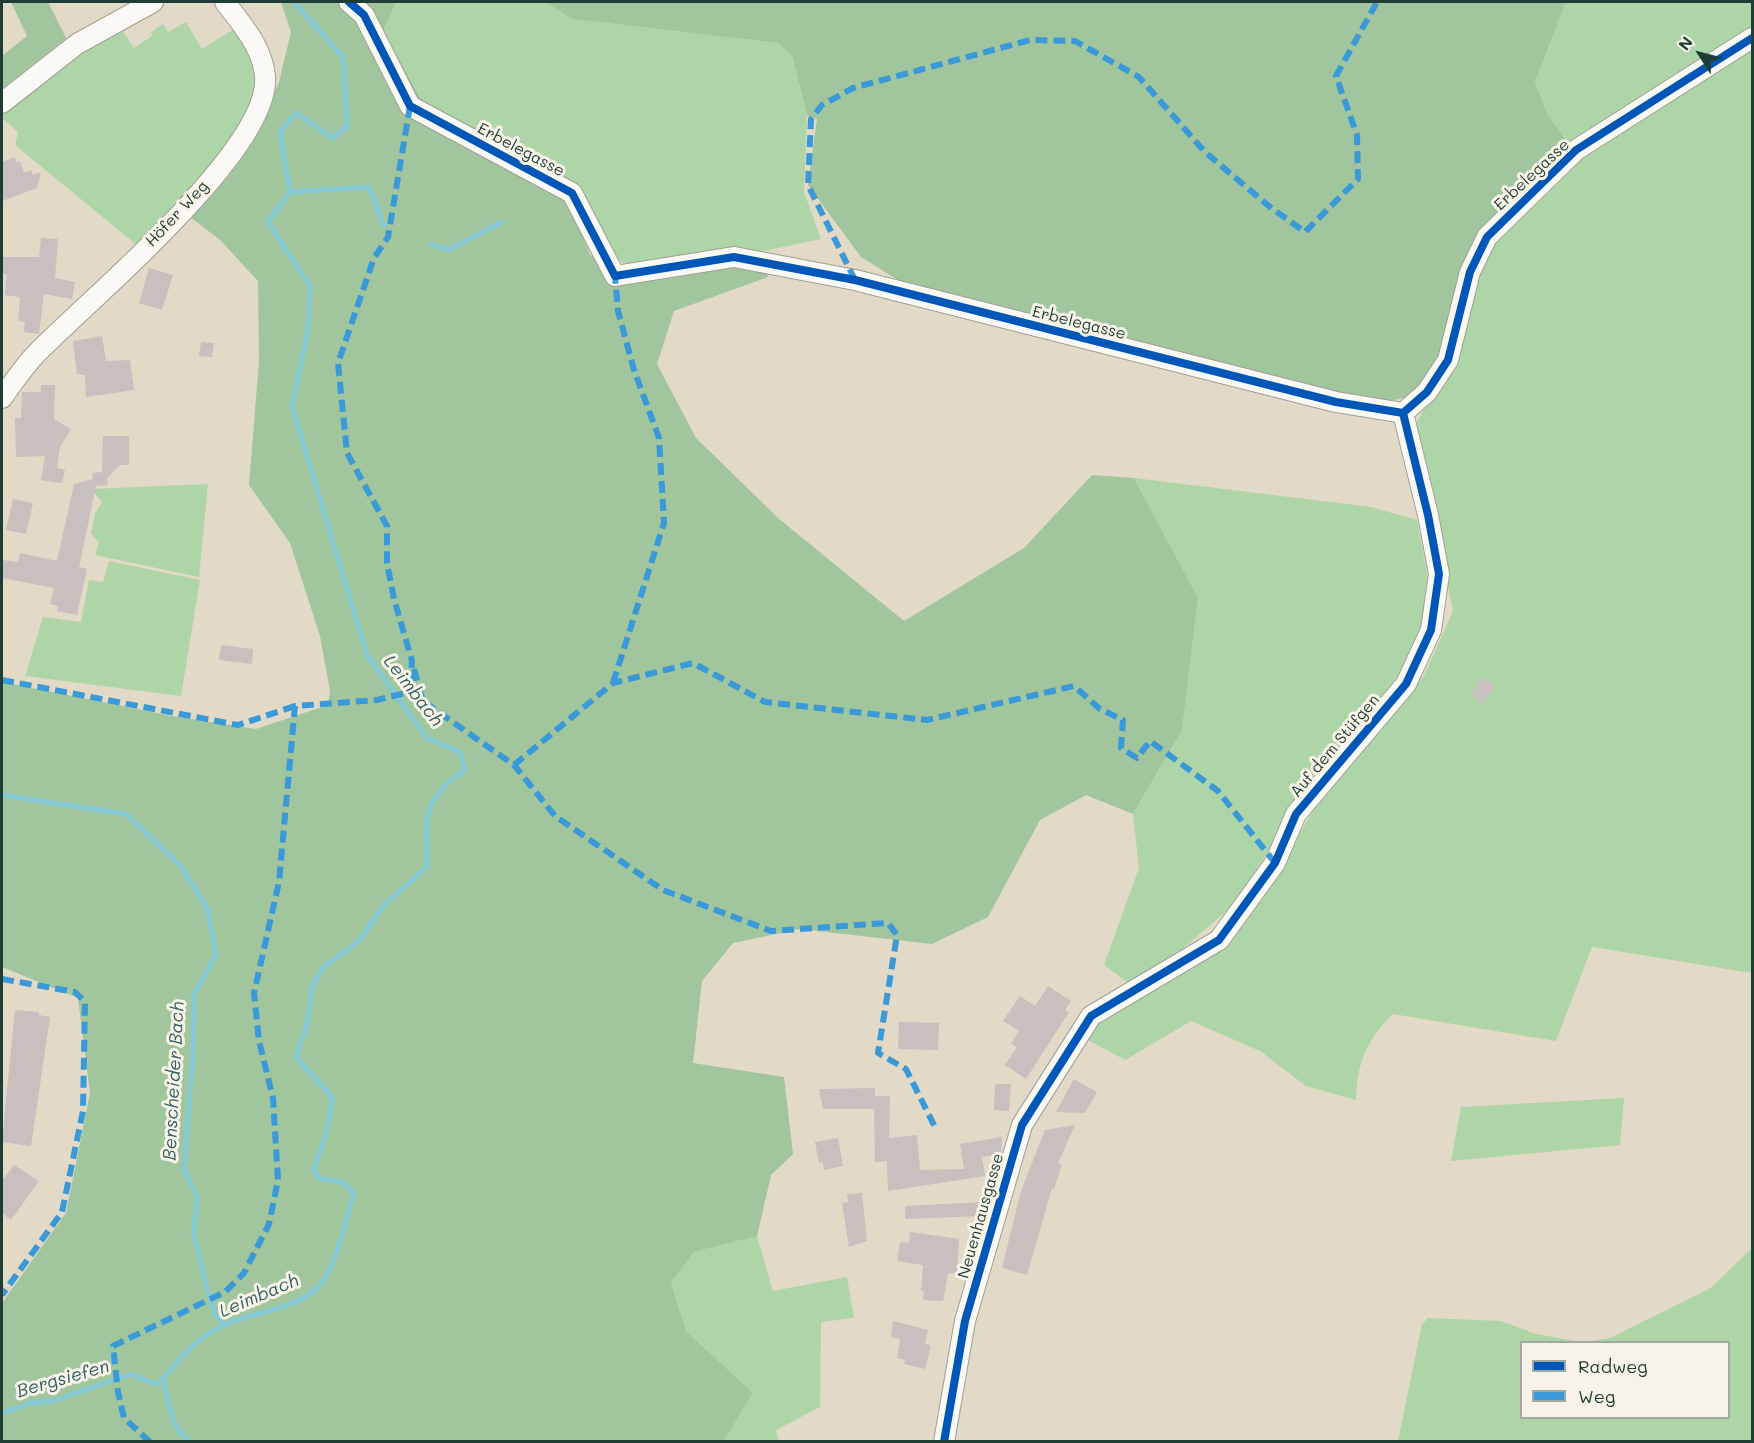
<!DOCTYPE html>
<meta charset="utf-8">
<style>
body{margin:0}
#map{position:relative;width:1754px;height:1443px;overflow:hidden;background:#e2d9c6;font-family:Mali,sans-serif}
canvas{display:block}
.frame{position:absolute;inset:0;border:3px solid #1f3d34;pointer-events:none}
.legend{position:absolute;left:1520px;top:1341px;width:210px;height:78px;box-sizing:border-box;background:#f7f3e8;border:2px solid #a1aaa0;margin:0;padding:8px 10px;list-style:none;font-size:18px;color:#1f3d34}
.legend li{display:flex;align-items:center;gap:12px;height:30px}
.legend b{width:30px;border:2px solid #a1aaa0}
.north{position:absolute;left:1670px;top:24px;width:60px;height:60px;-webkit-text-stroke:4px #f7f3e8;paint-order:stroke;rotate:306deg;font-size:16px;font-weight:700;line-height:24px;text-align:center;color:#1f3d34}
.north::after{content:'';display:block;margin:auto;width:21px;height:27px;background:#1f3d34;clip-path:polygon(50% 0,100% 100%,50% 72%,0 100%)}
</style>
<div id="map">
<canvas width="1754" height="1443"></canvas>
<div class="frame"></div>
<ul class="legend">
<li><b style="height:8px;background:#0057b8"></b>Radweg</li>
<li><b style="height:8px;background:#3a99d8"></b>Weg</li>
</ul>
<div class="north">N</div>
</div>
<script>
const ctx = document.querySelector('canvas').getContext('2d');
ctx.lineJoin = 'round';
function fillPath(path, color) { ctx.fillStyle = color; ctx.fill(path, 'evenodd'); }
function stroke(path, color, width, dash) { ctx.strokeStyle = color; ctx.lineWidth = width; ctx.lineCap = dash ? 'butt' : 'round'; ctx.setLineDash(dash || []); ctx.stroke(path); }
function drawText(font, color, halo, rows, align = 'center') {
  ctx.font = font + ' Mali,sans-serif'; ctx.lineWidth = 6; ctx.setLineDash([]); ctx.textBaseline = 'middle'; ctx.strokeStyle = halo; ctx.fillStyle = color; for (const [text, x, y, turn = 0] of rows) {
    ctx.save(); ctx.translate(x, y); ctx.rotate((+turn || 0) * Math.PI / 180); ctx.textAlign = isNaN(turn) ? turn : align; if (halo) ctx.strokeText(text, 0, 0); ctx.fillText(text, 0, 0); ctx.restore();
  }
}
const green = new Path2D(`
 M396,2H546L572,19L778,43L792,56L807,115L804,192L821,239L754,253L634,266L612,258L576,189L452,123L420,97L383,31Z
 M1566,2H1752V33L1570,146L1548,115L1535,82Z
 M186,22L202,49L237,27C242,37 252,48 255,59C275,119 176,207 138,246L15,145L18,132L2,118V111L81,53L122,30L134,48L152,36L151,32L163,24L168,32Z
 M1752,46V973L1592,947L1556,1041L1393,1014C1366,1040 1357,1064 1356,1100L1306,1086L1260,1051L1191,1021L1125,1060L1088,1040L1089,1030L1218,946L1263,899L1316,805L1424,676L1453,611L1416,424L1450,361L1490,238L1578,155Z
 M1134,478L1371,507L1417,520L1428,579L1418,645L1391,687L1307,782L1277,837L1235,904L1168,961L1130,984L1104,965L1139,868L1133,814L1182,730L1198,598Z
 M208,484L199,577L95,555L99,543L91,533L95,514L102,502L91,489Z
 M109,561L200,580L181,696L25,676L43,617L81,622L89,580L103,582Z
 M1624,1098L1620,1145L1451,1161L1461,1107Z
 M757,1236L773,1291L847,1277L854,1318L821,1322L820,1407L776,1430L778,1441H724L753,1393L686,1331L671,1282L694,1252Z
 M1752,1248V1441H1398L1422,1324L1428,1318L1501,1321L1536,1334L1581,1342H1522V1418H1728V1342H1584L1610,1338L1711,1288Z`);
const forest = new Path2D(`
 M11,2H48L66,38L2,89V56L27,36Z
 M281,2H396L383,31L420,97L493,158L562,184L590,255L636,272L765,264L768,277L674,311L657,364L696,438L778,518L904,621L1024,548L1092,475L1134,478L1198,598L1182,730L1133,814L1086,795L1040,820L988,917L932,944L800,929L733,943L702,981L693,1063L784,1077L793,1154L771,1175L757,1236L694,1252L671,1282L686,1331L753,1393L724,1441L2,1442V1303L66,1213L90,1093L78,998L2,967V682L172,716L256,729L328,705L330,691L320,636L290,543L249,485L259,362L258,281L220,240L189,216L249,145L279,82L291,32Z
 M546,2H1566L1535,82L1548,115L1572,148L1486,235L1445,358L1420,394L1377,404L906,285L861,257L808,185L817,119L807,115L792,56L778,43L572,19Z`);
const stream = new Path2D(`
 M290,192L369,187L384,226
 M431,244L448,250L502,222
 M2,795L126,814L181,866L208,910L216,955L194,994L193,1056L184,1170L197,1196L194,1235L207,1288L215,1314L224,1325
 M5,1412L30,1403L53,1401L131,1374L155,1384L163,1379
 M191,1442C170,1429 169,1402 163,1379C180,1358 199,1336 224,1325C254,1311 298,1310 321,1284C337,1264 346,1218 354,1193L342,1182L318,1178L314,1169L325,1137L333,1098L296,1057L307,1024L312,988L323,967L359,941L384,905L427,867C427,818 420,800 465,770L460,752L427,738L367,655L292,406L308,330L310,286L268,222L290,192L280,132L296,113L333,138L347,126L343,57L294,2`);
const building = new Path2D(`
 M15,157L16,162L20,161L24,173L31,170L33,175L41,172L37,188L2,201V162Z
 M41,238L58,239L55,278L75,282L72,299L44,294L39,334L24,332L25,322L18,321L20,297L5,295L7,274H2V257H39Z
 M149,268L173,275L162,310L139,303Z
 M102,336L106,361L130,360L134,390L86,397L85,375L77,374L73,341Z
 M201,342L214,343L212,357L199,356Z
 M41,385H55L54,419L71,429L60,447L57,468L65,470L62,483L41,480L45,456L16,457L15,418H21L22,392H41Z
 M103,436H129V465H120L107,478L108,485L96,486L79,567L87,569L77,615L57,611L58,606L50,604L54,588L2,578V560L18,562L20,553L57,561L74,484L93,479L92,473L102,472Z
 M13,499L33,503L26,534L6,530Z
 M221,645L253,649L252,664L219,660Z
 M1482,677L1495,685L1484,703L1471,695Z
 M1048,986L1071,1001L1065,1010L1069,1012L1026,1079L1005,1065L1017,1047L1011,1044L1019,1031L1003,1021L1020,996L1035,1006Z
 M15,1010L39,1012V1015L50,1017L31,1146L2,1142Z
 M899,1022L939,1023L938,1050L898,1049Z
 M1074,1079L1097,1092L1085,1113L1056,1112Z
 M995,1084H1011L1009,1111L994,1110Z
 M875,1088V1096H890L889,1138L917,1135L920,1170L964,1169L960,1144L1002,1137L1001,1154L982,1157L985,1176L888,1191L887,1161L875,1162L874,1109H823L819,1089Z
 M1075,1125L1058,1163L1062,1164L1054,1189L1052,1188L1027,1275L1002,1268L1021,1191L1045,1130Z
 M838,1138L843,1166L824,1170L823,1162L819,1163L815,1142Z
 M14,1165L39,1181L11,1220L2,1213V1181Z
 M862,1193L867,1241L849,1247L842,1203L848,1202L847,1194Z
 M983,1202V1216L905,1219V1206Z
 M910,1232L959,1239L957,1274L948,1273L943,1301L923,1300L924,1291H921L923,1265L897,1261L900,1242L909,1243Z
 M893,1321L928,1330L925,1344L931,1345L925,1369L904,1364L905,1360L897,1358L900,1339L891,1337Z`);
const minor = new Path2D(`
 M349,2L364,15L410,106L572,193L615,276L734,257L855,280L1336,402L1403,413L1427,392L1448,360L1470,272L1487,237L1576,150L1752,38
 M2,103L77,44L153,2
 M2,398C12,384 23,368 35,355C87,301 272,149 265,76C262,46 242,25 225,2
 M944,1442L965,1321L1022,1125L1091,1016L1219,940L1275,863L1296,814L1406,684L1431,630L1439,574L1428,515L1403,413`);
const quiet = new Path2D(`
 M410,106L388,237L374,258L338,363L347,453L387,526V563L394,599L412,661L410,692L514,765L555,816L663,890L771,931L888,923L897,935L878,1053L906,1069L935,1127
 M855,280L808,185L811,119L822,105L853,88L1030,40L1075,41L1139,77L1205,152L1270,207L1305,232L1358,179L1357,135L1336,76L1377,2
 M414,669L423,701
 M2,680L238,725L295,706
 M613,683L664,523L659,438L634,370L618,311L615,276
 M514,765L613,683L693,663L765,702L927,720L1074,686L1100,709L1123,720L1121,748L1137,758L1150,741L1218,791L1275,863
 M2,979L75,992L85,1002L83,1111L62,1212L2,1295
 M150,1442L124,1418L118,1392L113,1346L225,1292L244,1273L269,1224L278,1180L273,1098L259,1041L254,993L279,882L295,706L377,700L410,692`);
const cycleway = new Path2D(`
 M349,2L364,15L410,106L572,193L615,276L734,257L855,280L1336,402L1403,413L1427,392L1448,360L1470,272L1487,237L1576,150L1752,38
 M944,1442L965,1321L1022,1125L1091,1016L1219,940L1275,863L1296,814L1406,684L1431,630L1439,574L1428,515L1403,413`);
const streetNames = [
 ["Erbelegasse",521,150,28],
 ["Erbelegasse",1532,175,-43],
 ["Höfer Weg",177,214,-47],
 ["Erbelegasse",1079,323,14],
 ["Auf dem Stüfgen",1335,746,-50],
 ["Neuenhausgasse",981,1216,-74]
];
const waterNames = [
 ["Leimbach",413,691,52],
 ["Benscheider Bach",174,1081,-87],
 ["Leimbach",259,1296,-23],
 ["Bergsiefen",63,1379,-16]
];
fillPath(green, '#aed5a8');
fillPath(forest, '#a1c59c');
stroke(stream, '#84c9d3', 5);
fillPath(building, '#c8bfbf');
stroke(minor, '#a09f93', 22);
stroke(minor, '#fbf9f6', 20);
stroke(quiet, '#3a99d8', 6, [12, 6]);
stroke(cycleway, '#0057b8', 8);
drawText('16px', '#1f3d34', '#f7f3e8', streetNames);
drawText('italic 18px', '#2e5e5d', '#f7f3e8', waterNames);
</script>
